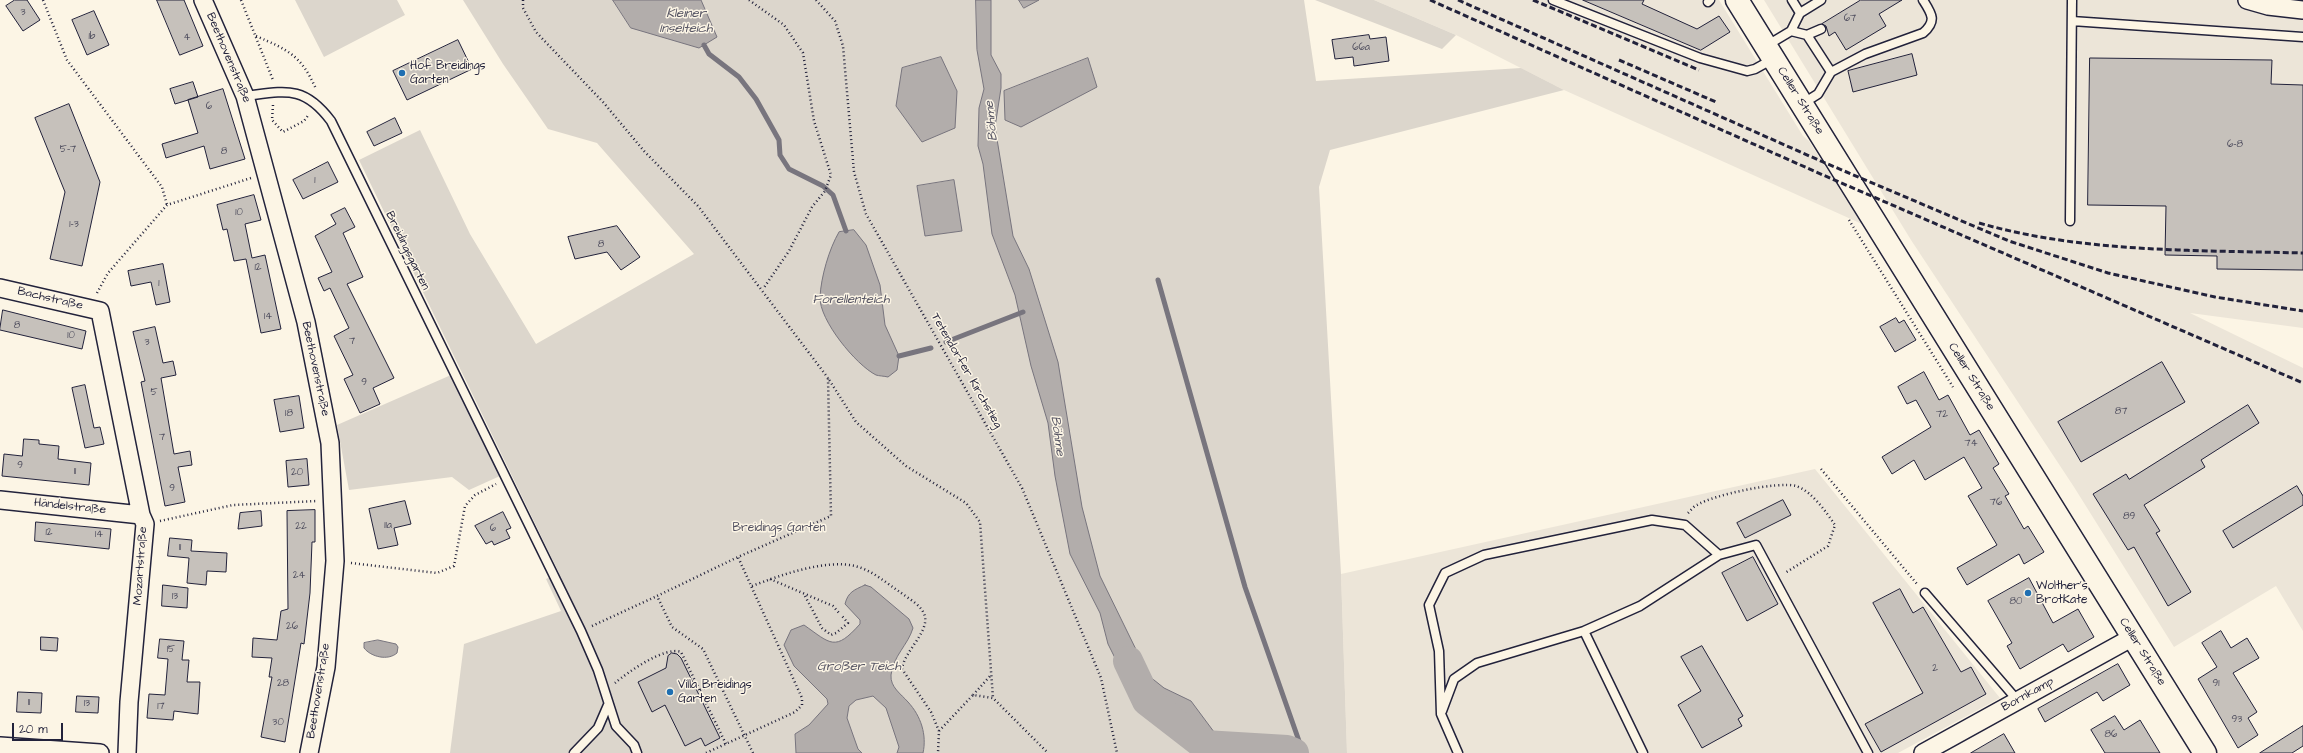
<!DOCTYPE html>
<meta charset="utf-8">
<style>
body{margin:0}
#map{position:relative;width:2303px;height:753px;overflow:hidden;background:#fcf5e5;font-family:"Architects Daughter",sans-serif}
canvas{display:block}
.scale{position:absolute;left:12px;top:723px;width:51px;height:18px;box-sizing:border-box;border:2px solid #22223b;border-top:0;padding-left:5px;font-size:12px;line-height:14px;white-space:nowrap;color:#22223b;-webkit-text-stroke:3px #fcf5e5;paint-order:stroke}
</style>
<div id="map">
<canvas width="2303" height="753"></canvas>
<div class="scale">20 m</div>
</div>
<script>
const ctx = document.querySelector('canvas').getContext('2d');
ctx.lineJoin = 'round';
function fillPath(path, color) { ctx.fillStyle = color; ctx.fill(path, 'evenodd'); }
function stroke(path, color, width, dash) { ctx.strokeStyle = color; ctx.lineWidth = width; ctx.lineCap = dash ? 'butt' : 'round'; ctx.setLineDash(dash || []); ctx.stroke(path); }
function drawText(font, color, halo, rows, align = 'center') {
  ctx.font = font + ' "Architects Daughter",sans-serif'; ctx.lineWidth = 3; ctx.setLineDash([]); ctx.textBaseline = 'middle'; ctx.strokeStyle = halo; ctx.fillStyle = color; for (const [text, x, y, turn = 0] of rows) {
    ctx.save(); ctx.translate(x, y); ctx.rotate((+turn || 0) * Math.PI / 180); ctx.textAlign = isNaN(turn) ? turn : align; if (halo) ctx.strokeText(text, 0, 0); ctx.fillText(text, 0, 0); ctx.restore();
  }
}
const built = new Path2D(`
 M1374,0H1719L1803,136L1809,141L1862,224L1564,90L1456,35Z
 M1764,0H2303V328L2190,313L2303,368V631L2276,586L2174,647L2074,487L1911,240Z
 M1815,469L2000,698L1898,753H1347L1341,574Z`);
const green = new Path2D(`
 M295,0H397L405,15L324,57Z
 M463,0H1019L1024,8L1039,0H1304L1316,81L1521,68L1564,90L1330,150L1319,187L1341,574L1347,753H450L464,644L561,611L546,579L559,573L359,160L420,130L470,234L536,344L694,254L597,143L548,129L503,64Z
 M1315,0H1374L1456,35L1442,49Z
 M451,375L500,476L469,490L452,477L349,490L337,425Z`);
const water = new Path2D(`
 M613,0H701L717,37L699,48L631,28Z
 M976,0H991V55L1001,74V88L995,127L1013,236L1029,269L1058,362L1082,507L1100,576L1149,676L1164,688L1191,701L1220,740L1285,745L1301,750L1303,753H1215L1208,751L1196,742L1184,726L1142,695L1118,664L1108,644L1100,613L1070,554L1055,476L1048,423L1031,366L1015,295L992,234L983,164L978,146L979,108L984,89L977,50Z
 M1019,0H1039L1024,8Z
 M941,57L957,91L955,128L922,142L896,106L902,68Z
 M1088,58L1097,87L1021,127L1005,120L1004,91Z
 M954,180L962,231L925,236L917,186Z
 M854,230L866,245L880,285L885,325L899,356L897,370L888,377C884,376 879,376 876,375C856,365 819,320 820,297C821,277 829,249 839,232Z
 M865,585L871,587L909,619L913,628C908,645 893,656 891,675C890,687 901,694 908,702C921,716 927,735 923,753H897L899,747L886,708L873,696L856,700L849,706L847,718L858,749L862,753H796L795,734L809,725L828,704L827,699L794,666L784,645L791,630L804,625C831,644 835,652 860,624V620L845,604C848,592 854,590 865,585Z
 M378,640L396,644L398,647L397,653C388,661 371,657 364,648V643Z`);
const stream = new Path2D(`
 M704,45L709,54L739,77L756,99L779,140L780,155L789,169L823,186L833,195L846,231
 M1158,280L1245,587L1299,741L1297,753
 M946,342L1023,312
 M899,356L931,348`);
const river = new Path2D(`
 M1128,661L1147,701L1204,745L1287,750L1294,753`);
const building = new Path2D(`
 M15,0H27L40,20L23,31L6,6Z
 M157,0H184L203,46L180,55Z
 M1583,0H1644L1642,4L1697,29L1719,16L1730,32L1701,50Z
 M1861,0H1902L1879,14L1886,26L1846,50L1835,32L1829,36L1826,26L1822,24Z
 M94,11L109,45L87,55L72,20Z
 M1369,35L1370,39L1386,37L1389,61L1354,66L1353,57L1335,59L1332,40Z
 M458,40L472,69L407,100L393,71Z
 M1912,54L1917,75L1853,92L1848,71Z
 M2090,58L2272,60L2271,84L2303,85V270L2217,269V256L2165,255L2166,206L2088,205Z
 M193,82L198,97L175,104L170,89Z
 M223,89L245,159L210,169L204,146L166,158L162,144L198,133L188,100Z
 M69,104L100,182L82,266L50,259L65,192L35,118Z
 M395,118L402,133L374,146L367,132Z
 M328,162L338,182L303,199L293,180Z
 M254,195L261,220L245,224L252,258L265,255L281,329L261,333L246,259L234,261L227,229L223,230L217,205Z
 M345,208L355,227L343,233L363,277L347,284L394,378L373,388L380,404L360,413L344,379L353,375L334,336L349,328L330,288L324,291L318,278L332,272L315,236L336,224L331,215Z
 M617,226L640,257L621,270L607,252L575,259L568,237Z
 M163,264L170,302L156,305L151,282L131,286L128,271Z
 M3,310L86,331L82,349L0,330Z
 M1896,318L1899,323L1904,320L1916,340L1895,352L1880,327Z
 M155,327L163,363L173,361L176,375L161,378L174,454L190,451L192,465L178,467L185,502L165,506L141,382L145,381L133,332Z
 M2162,362L2185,402L2081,462L2058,422Z
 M1924,372L1939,400L1948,395L1970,435L1979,430L1999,464L1993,468L2009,494L2005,496L2024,529L2028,526L2044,552L2024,564L2019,554L1967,585L1957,568L1997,545L1968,496L1982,488L1964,457L1925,480L1914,460L1892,474L1882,457L1931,427L1916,400L1907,404L1898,387Z
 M85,385L94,428L100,427L104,444L85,448L72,388Z
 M299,396L304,428L280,432L274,400Z
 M2248,405L2259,423L2201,460L2205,467L2144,505L2160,531L2156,533L2191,592L2168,606L2134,547L2128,550L2093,494L2126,474L2129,479Z
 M24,439L39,440V444L59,446L58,459L91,463L89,485L2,476L4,454L22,456Z
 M307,459L309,485L288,487L286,461Z
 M2297,486L2303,496V505L2233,548L2223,531Z
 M1783,500L1791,515L1745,538L1737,523Z
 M405,501L411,524L394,528L398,545L378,549L369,509Z
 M315,510V542H312L310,593L304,644L301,643L285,742L261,737L272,677H269L272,658L252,657L253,638L277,640L281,611L288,609L287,511Z
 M261,511L262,526L238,529L240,513Z
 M503,512L511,528L506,530L510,538L494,545L492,541L486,544L475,526Z
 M36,522L111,529L109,549L35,541Z
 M170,538L192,540L191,551L227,553L226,572L207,571L206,585L187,583L189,558L168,556Z
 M1753,557L1778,604L1747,621L1722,573Z
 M2029,578L2053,623L2078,609L2094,637L2068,652L2063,644L2020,669L2007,646L2012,643L1988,601Z
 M163,585L188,588L187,608L162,606Z
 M1900,589L1913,613L1923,607L1961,672L1971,667L1986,694L1881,752L1865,724L1923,693L1873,603Z
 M2221,631L2231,648L2247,638L2259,658L2233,673L2257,712L2248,718L2258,735L2238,748L2198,679L2217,667L2202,643Z
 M41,637L58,638L57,651L41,650Z
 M160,639L184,641L182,660H189L187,682H200L198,714L174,711L173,720L147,718L149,694L165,695L168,659L158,658Z
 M1702,646L1743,716L1738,719L1742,726L1702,748L1678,705L1701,691L1681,657Z
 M672,653L677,654L681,658L720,738L705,746L701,738L685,746L665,705L652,712L638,682L666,668L668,656Z
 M2118,664L2130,685L2103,701L2097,692L2045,722L2038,709Z
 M18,692L42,693L41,713L17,712Z
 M77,696L99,697L98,713L76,712Z
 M2115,716L2124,730L2140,720L2160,753H2105L2091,730Z
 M2303,726V746L2292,753H2260Z
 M2004,734L2015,753H1971Z`);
const path = new Path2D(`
 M43,0L67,60L162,187L167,205
 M241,0L273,80
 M523,0V8L536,32L603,102L644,151L698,206L828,378
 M749,0L784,25L803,53L814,121L831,175L825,191L812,207L789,251L763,289
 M816,0L835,21L843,46L854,172L866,214L1022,488L1101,678L1117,753
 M256,36C288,50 301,55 316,89
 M273,105L272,120L283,132L304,121L309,114
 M1849,220L1953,387
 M97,293L108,273L167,205L251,178
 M1821,469L1917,584
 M1688,513C1691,510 1694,506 1697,505C1713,495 1778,481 1796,486C1812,491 1826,512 1835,525L1828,546L1785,573
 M160,521L233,505L317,501
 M351,563L437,573L454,566L465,506L475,495L496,484
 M770,579L833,606L839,613
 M752,586C781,575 825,559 855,566C872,570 886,583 900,592C909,599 923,606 925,617C928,633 904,652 902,669L931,712L939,731L938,753
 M805,596L822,628L831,635L836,633L848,623L842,616
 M592,626L657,596
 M615,683C628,672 665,646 681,652L726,744
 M700,690L719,682
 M973,695L991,675
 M939,731L973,695L993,698L1048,753
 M706,753L795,712L802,705V698L738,557
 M753,753L703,649L672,627L657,596L738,557L831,516L828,378L856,422L906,466L966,503L980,522L993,698`);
const service = new Path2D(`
 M1553,0L1700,58L1747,71L1755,69L1773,59
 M1708,2L1710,0
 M1800,13L1821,0
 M2072,21L2303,37
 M1791,31L1807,35L1831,72
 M1807,35L1821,29
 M1766,46L1791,31L1800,13L1792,0
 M245,96C286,91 304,85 331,121L581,631L598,670L616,726L634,745L637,753
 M1802,104L1818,94L1831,72L1865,54L1923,33C1937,21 1932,14 1923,0
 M2070,221L2072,0
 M1925,593L2018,701
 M1584,631L1643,753
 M1442,711L1454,679L1477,663L1584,631L1640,606L1719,555
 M574,753L598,728L608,705
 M1458,753L1441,714L1439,651L1429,605L1445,573L1484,555L1652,520L1685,525L1719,555L1756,545L1868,753`);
const minor = new Path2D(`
 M203,0L245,96L306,322L330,443L335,561L326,667L309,753
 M2247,0L2268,6L2303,10
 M0,288L100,311L141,515L145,524L129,702L127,753
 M0,500L141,515
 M0,746L100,753
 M1923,753L2133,637`);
const secondary = new Path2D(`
 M1737,0L2205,753`);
const rail = new Path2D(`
 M1430,0L1823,175L2303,383
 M1458,0L1823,162L2009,241L2108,273L2215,297L2303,311
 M1533,0L1699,70
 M1619,60L1716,102
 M1979,223C2084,253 2195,250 2303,253`);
const markers = [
 [402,73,4,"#1f6fb2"],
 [2028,593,4,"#1f6fb2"],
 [670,692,4,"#1f6fb2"]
];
const numberNames = [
 ["3",23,13],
 ["67",1850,19],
 ["1b",92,37],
 ["4",187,38],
 ["66a",1361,48],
 ["6",209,107],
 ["6-8",2235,145],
 ["5-7",68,150],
 ["8",224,152],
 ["1",315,181],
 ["10",239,213],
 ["1-3",74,225],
 ["8",601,245],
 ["12",258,268],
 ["1",159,284],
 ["14",268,317],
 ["8",17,326],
 ["10",71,336],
 ["7",352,342],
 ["3",147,343],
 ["9",364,383],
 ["5",154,393],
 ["87",2121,412],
 ["18",289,414],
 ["72",1942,415],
 ["7",162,438],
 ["74",1971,444],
 ["9",20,466],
 ["11",75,472],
 ["20",297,473],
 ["9",172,489],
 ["76",1996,503],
 ["89",2129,517],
 ["11a",388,526],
 ["22",301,527],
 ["6",493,529],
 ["12",49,533],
 ["14",99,535],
 ["11",180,548],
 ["24",299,576],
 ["13",175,597],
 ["80",2016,602],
 ["26",292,627],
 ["15",171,650],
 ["2",1935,669],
 ["28",283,684],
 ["91",2216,684],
 ["11",29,703],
 ["13",87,704],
 ["17",161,707],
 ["93",2237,720],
 ["30",278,723],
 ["86",2111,735]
];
const streetNames = [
 ["Beethovenstraße",228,58,67],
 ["Celler Straße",1800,101,58],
 ["Breidingsgarten",407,251,64],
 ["Bachstraße",50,299,13],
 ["Beethovenstraße",315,369,78],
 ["Tetendorfer Kirchstieg",966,371,60],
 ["Celler Straße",1971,377,58],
 ["Händelstraße",70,507,6],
 ["Mozartstraße",141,566,-86],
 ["Celler Straße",2142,652,58],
 ["Beethovenstraße",319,691,-81],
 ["Bornkamp",2028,695,-29]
];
const poiNames = [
 ["Hof Breidings",410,66],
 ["Garten",410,80],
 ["Wolther's",2036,586],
 ["BrotKate",2036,600],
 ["Villa Breidings",678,685],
 ["Garten",678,699]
];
const parkNames = [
 ["Breidings Garten",779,528]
];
const waterNames = [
 ["Kleiner",686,14],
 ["Inselteich",686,29],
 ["Böhme",992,121,-96],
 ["Forellenteich",851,300],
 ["Böhme",1057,436,82],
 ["Großer Teich",859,667]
];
fillPath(built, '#ece5d8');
fillPath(green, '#dcd6cc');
fillPath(water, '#b2adab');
stroke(water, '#78757e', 1);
stroke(stream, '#78757e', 5);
stroke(river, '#b2adab', 30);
fillPath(building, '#c6c1bb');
stroke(building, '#22223b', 1);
stroke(service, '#22223b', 11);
stroke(minor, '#22223b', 20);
stroke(secondary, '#22223b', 25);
stroke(path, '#22223b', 2.5, [1, 3]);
stroke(service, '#fcf5e5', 8);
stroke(minor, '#fcf5e5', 17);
stroke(secondary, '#fcf5e5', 22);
stroke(rail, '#22223b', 3, [6, 3]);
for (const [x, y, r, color] of markers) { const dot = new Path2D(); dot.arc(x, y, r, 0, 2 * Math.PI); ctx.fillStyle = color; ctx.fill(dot); stroke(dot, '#fcf5e5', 1.5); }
drawText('10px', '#4b4a5b', null, numberNames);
drawText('12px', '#22223b', '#fcf5e5', streetNames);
drawText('12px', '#22223b', '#fcf5e5', poiNames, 'left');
drawText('12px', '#504f5f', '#fcf5e5', parkNames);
drawText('italic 13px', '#545362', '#fcf5e5', waterNames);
</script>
